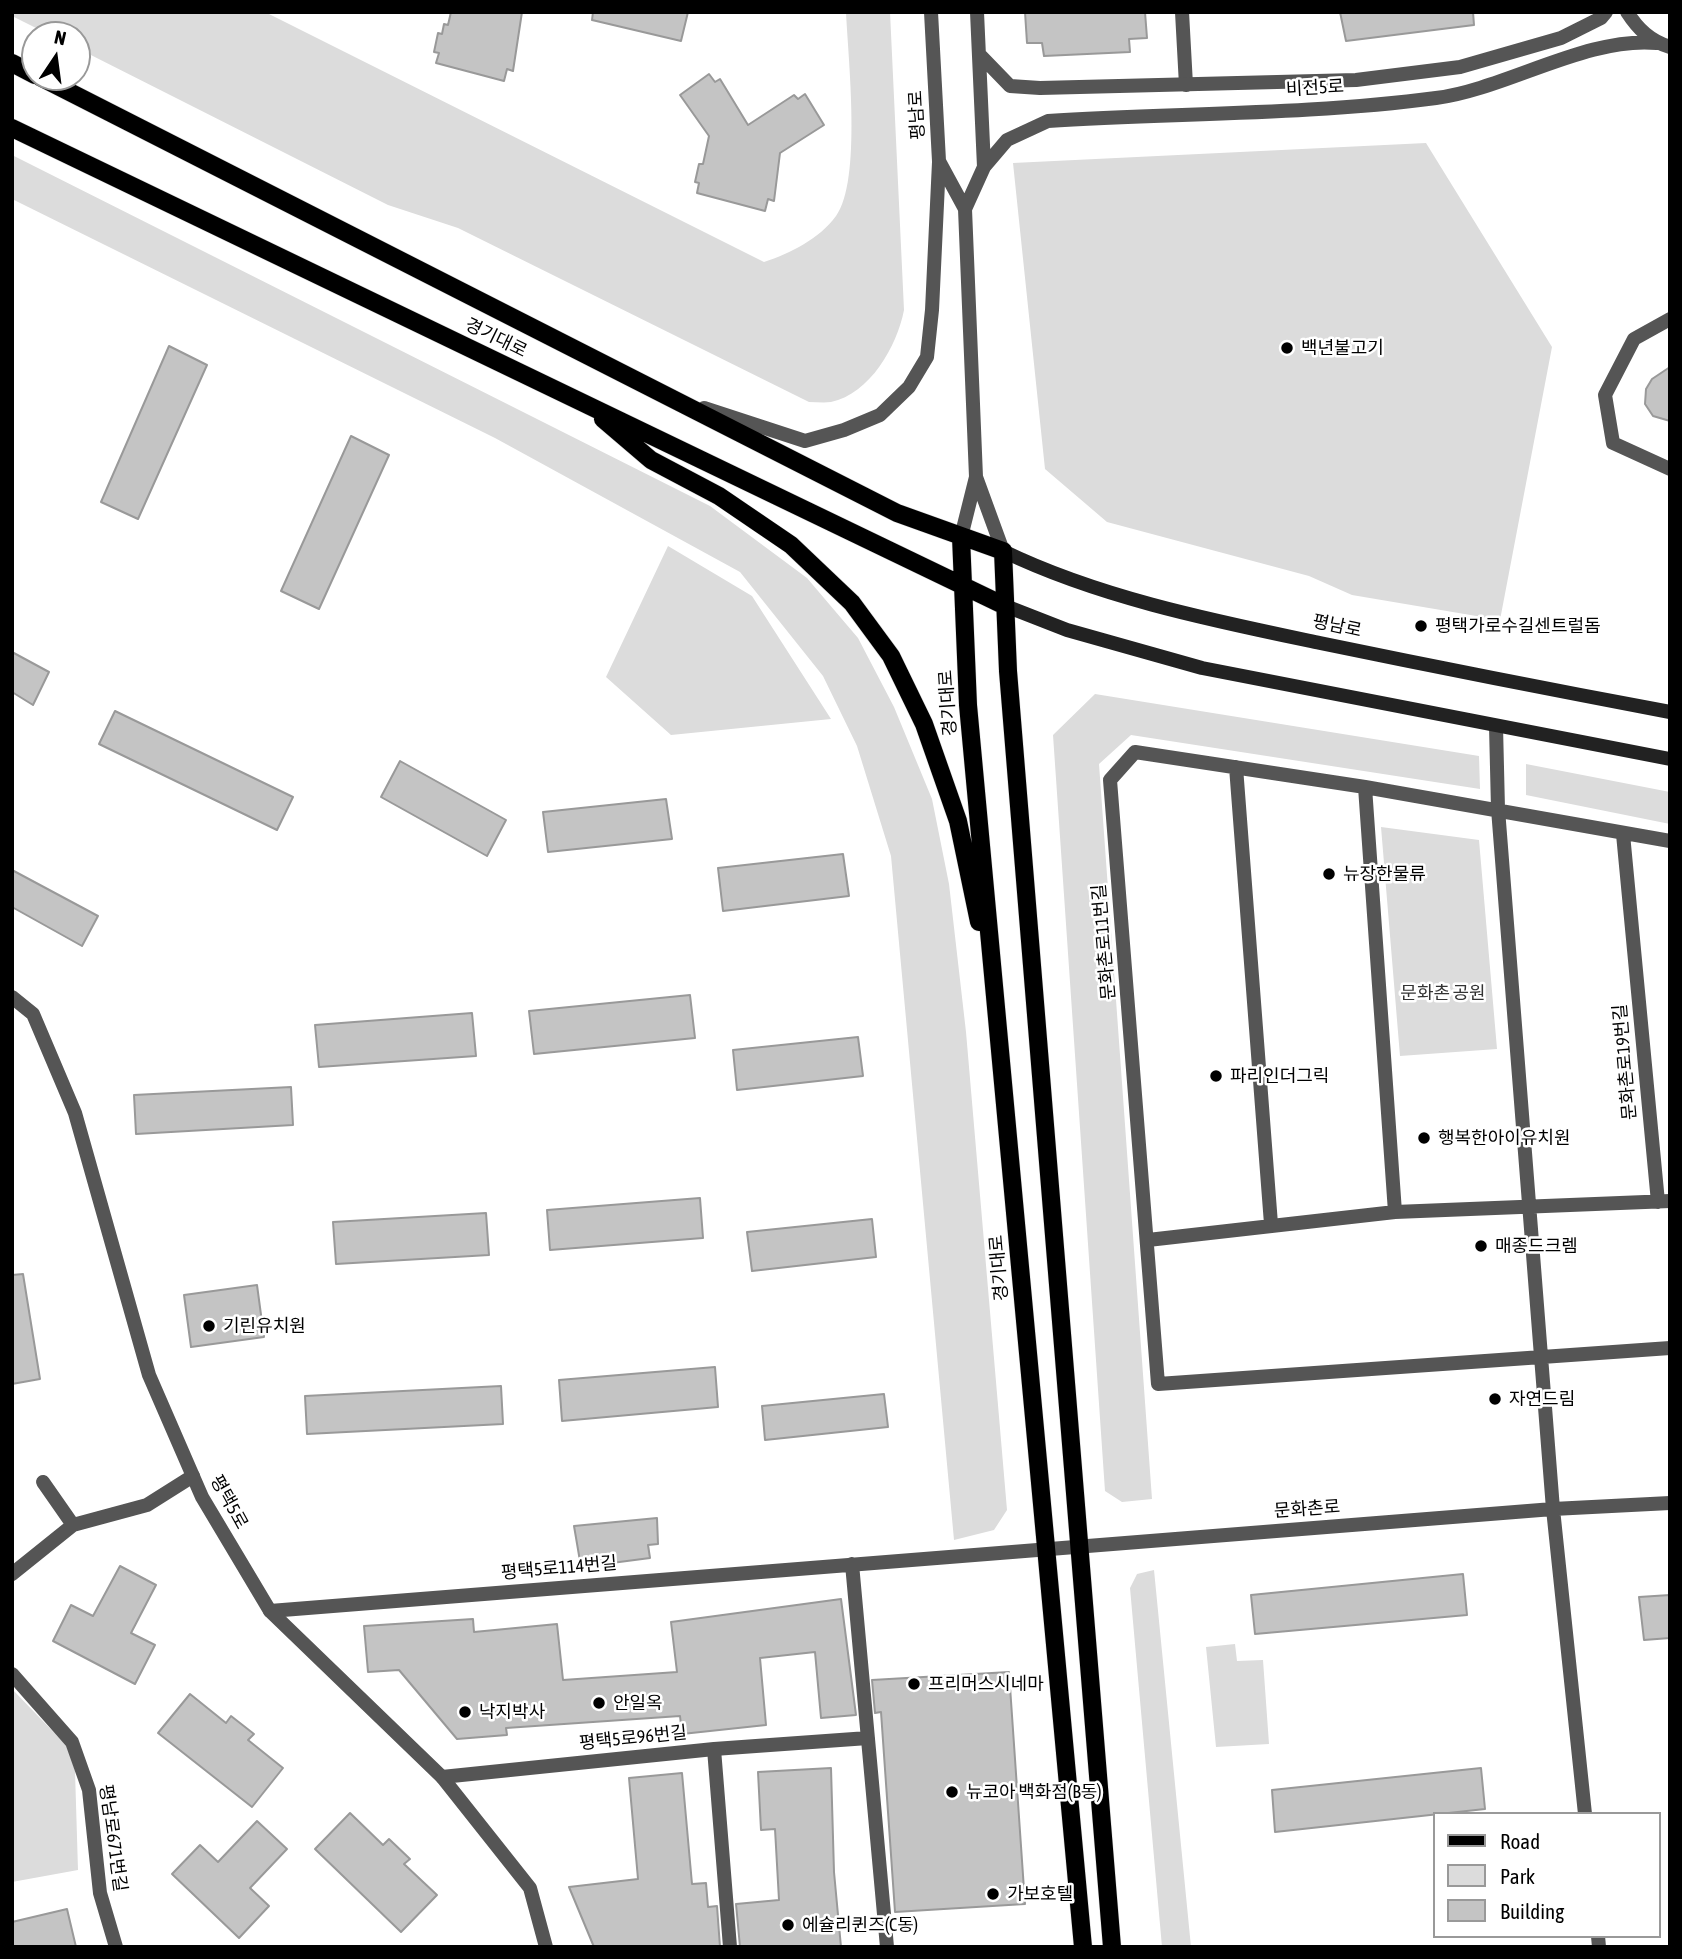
<!DOCTYPE html>
<meta charset="utf-8">
<style>
body{margin:0}
#map{position:relative;width:1682px;height:1959px;overflow:hidden;background:#fff;font-family:"Asap Condensed",sans-serif}
canvas{display:block}
.frame{position:absolute;inset:0;border:14px solid #000;pointer-events:none}
.legend{position:absolute;left:1433px;top:1812px;width:228px;height:126px;box-sizing:border-box;background:#fff;border:2px solid #999;margin:0;padding:9px 12px;list-style:none;font-size:21px;color:#000}
.legend li{display:flex;align-items:center;gap:14px;height:35px}
.legend b{width:35px;border:2px solid #999}
.north{position:absolute;left:21px;top:21px;width:70px;height:70px;box-sizing:border-box;background:#fff;border:2px solid #999;border-radius:50%;rotate:13deg;font-size:19px;font-weight:700;line-height:28px;text-align:center;color:#000}
.north::after{content:'';display:block;margin:auto;width:24px;height:32px;background:#000;clip-path:polygon(50% 0,100% 100%,50% 72%,0 100%)}
</style>
<div id="map">
<canvas width="1682" height="1959"></canvas>
<div class="frame"></div>
<ul class="legend">
<li><b style="height:9px;background:#000"></b>Road</li>
<li><b style="height:19px;background:#dcdcdc"></b>Park</li>
<li><b style="height:19px;background:#c4c4c4"></b>Building</li>
</ul>
<div class="north">N</div>
</div>
<script>
const ctx = document.querySelector('canvas').getContext('2d');
ctx.lineJoin = 'round';
function fillPath(path, color) { ctx.fillStyle = color; ctx.fill(path, 'evenodd'); }
function stroke(path, color, width, dash) { ctx.strokeStyle = color; ctx.lineWidth = width; ctx.lineCap = dash ? 'butt' : 'round'; ctx.setLineDash(dash || []); ctx.stroke(path); }
function drawText(font, color, halo, rows, align = 'center') {
  ctx.font = font + ' "Asap Condensed","Noto Sans KR",sans-serif'; ctx.lineWidth = 5; ctx.setLineDash([]); ctx.textBaseline = 'middle'; ctx.strokeStyle = halo; ctx.fillStyle = color; for (const [text, x, y, turn = 0] of rows) {
    ctx.save(); ctx.translate(x, y); ctx.rotate((+turn || 0) * Math.PI / 180); ctx.textAlign = isNaN(turn) ? turn : align; if (halo) ctx.strokeText(text, 0, 0); ctx.fillText(text, 0, 0); ctx.restore();
  }
}
const green = new Path2D(`
 M12,12H265L764,262C791,253 819,239 836,216C862,181 848,58 846,12H890L904,310C897,346 870,394 831,402C824,403 816,402 809,402L458,228L388,205L77,48V35H50L12,16Z
 M1426,143L1552,347L1500,620L1352,595L1309,576L1107,522L1045,469L1013,163Z
 M12,155L710,506L807,578L858,638L894,707L932,799L949,884L966,1032L1007,1510L994,1530L954,1540L891,856L857,746L823,676L740,572L495,438L12,199Z
 M668,546L752,596L831,719L671,735L606,677Z
 M1095,694L1479,756L1480,789L1131,735L1099,764L1152,1499L1122,1502L1105,1491L1053,735Z
 M1526,764L1670,792V824L1526,795Z
 M1381,827L1479,840L1497,1049L1400,1056Z
 M1154,1570L1191,1947H1162L1130,1588L1137,1574Z
 M1235,1644L1237,1661L1263,1660L1269,1744L1216,1747L1206,1647Z
 M12,1689L67,1746L75,1771L78,1870L12,1882Z`);
const building = new Path2D(`
 M451,12H522L513,71L507,69L504,81L436,63L439,53L434,52L438,33L442,34L444,24L448,25Z
 M593,12H688L681,41L592,20Z
 M1025,12H1145L1147,38L1129,39L1130,52L1044,56L1042,43H1027Z
 M1340,12H1473L1474,25L1346,41Z
 M709,74L715,82L720,79L748,125L794,95L798,99L805,94L824,125L780,153L774,201L768,199L765,211L697,193L699,183L695,182L699,164H703L709,136L680,95Z
 M169,346L207,365L138,519L101,502Z
 M1670,367V421L1653,416L1645,404L1646,389L1652,379Z
 M351,436L389,455L319,609L281,591Z
 M12,652L49,672L33,705L12,692Z
 M115,711L293,797L277,830L99,744Z
 M400,761L506,820L487,856L381,797Z
 M666,799L672,839L548,852L543,812Z
 M843,854L849,896L723,911L718,868Z
 M12,870L98,916L82,946L12,907Z
 M690,995L695,1038L534,1054L529,1011Z
 M472,1013L476,1056L319,1067L315,1025Z
 M858,1037L863,1076L737,1090L733,1050Z
 M291,1087L293,1125L136,1134L134,1095Z
 M700,1198L703,1238L550,1250L547,1210Z
 M486,1213L489,1255L336,1264L333,1222Z
 M872,1219L876,1257L752,1271L747,1232Z
 M23,1274L40,1379L12,1384V1275Z
 M257,1285L264,1337L191,1347L184,1295Z
 M715,1367L718,1407L562,1421L559,1380Z
 M501,1386L503,1424L307,1434L305,1396Z
 M884,1394L888,1427L765,1440L762,1406Z
 M657,1518L658,1544L648,1545L650,1558L581,1567L574,1526Z
 M120,1566L156,1585L131,1633L155,1645L135,1684L53,1641L71,1605L93,1616Z
 M1463,1574L1467,1615L1255,1634L1251,1595Z
 M1670,1595V1638L1644,1640L1639,1597Z
 M841,1599L856,1715L821,1718L815,1652L760,1658L766,1725L682,1734L680,1716L506,1728L507,1735L457,1739L399,1670L368,1672L364,1626L473,1619L474,1632L557,1624L563,1680L677,1672L671,1622Z
 M1009,1672L1025,1904L895,1912L881,1712L875,1713L872,1680Z
 M190,1694L226,1723L231,1716L254,1734L248,1740L283,1768L252,1807L158,1733Z
 M831,1768L834,1872L841,1947H740L736,1904L779,1900L775,1829L761,1830L758,1772Z
 M1481,1768L1485,1809L1275,1832L1272,1790Z
 M682,1773L692,1884L706,1883L708,1907L717,1906L720,1947H594L569,1887L638,1879L629,1778Z
 M350,1813L383,1845L389,1839L410,1859L404,1864L437,1895L401,1932L315,1849Z
 M257,1821L287,1849L250,1888L269,1906L239,1938L172,1874L200,1845L218,1862Z
 M67,1909L76,1947H12V1922Z`);
const minor = new Path2D(`
 M1182,12L1186,85
 M1670,319L1634,339L1605,395L1613,443L1670,469
 M1236,767L1271,1224
 M1365,787L1395,1212
 M1623,834L1658,1202
 M1670,841L1365,787L1135,752L1110,780L1158,1384L1670,1348
 M1148,1240L1395,1212L1670,1201
 M43,1482L73,1525
 M852,1564L887,1947
 M12,1574L73,1525L147,1505L193,1476
 M270,1611L1553,1509L1498,809L1496,726
 M12,1674L72,1742L89,1790L100,1893L116,1947
 M714,1749L730,1947
 M442,1777L714,1749L868,1738
 M1585,1814L1553,1509L1670,1503
 M1598,1936L1599,1947`);
const tertiary = new Path2D(`
 M931,12L939,161L965,209L976,477L961,537
 M1627,12C1638,29 1650,41 1670,47
 M979,54L1010,86L1040,88L1356,80L1460,67L1561,38L1601,18L1606,12
 M984,167L1007,140L1048,121C1177,113 1308,115 1436,98C1506,89 1587,36 1657,43
 M965,209L984,167L977,12
 M704,408L805,441L844,430L880,415L909,387L927,357L932,310L939,162
 M976,477L1003,551
 M12,997L33,1014L75,1113L149,1375L202,1497L270,1611L442,1777L530,1888L546,1947`);
const secondary = new Path2D(`
 M1003,551C1100,598 1215,621 1320,643C1436,667 1553,690 1670,712
 M1003,605L1067,630L1202,668L1670,759`);
const primary = new Path2D(`
 M12,63L35,75
 M40,77L897,513L1003,551L1008,671L1112,1947
 M12,128L1003,605
 M603,419L651,460L719,496L791,545L852,603L891,656L924,724L958,821L979,922
 M961,537L968,705L1083,1947`);
const markers = [
 [1287,348,7,"#000"],
 [1421,626,7,"#000"],
 [1329,874,7,"#000"],
 [1216,1076,7,"#000"],
 [1424,1138,7,"#000"],
 [1481,1246,7,"#000"],
 [209,1326,7,"#000"],
 [1495,1399,7,"#000"],
 [914,1684,7,"#000"],
 [599,1703,7,"#000"],
 [465,1712,7,"#000"],
 [952,1792,7,"#000"],
 [993,1894,7,"#000"],
 [788,1925,7,"#000"]
];
const streetNames = [
 ["비전5로",1315,88,-3],
 ["평남로",917,115,-93],
 ["경기대로",496,338,26],
 ["평남로",1337,626,12],
 ["경기대로",948,703,-94],
 ["문화촌로11번길",1104,942,-95],
 ["문화촌로19번길",1625,1062,-95],
 ["경기대로",999,1268,-95],
 ["평택5로",229,1502,61],
 ["문화촌로",1307,1509,-4],
 ["평택5로114번길",559,1568,-5],
 ["평택5로96번길",633,1738,-6],
 ["평남로671번길",113,1838,82]
];
const poiNames = [
 ["백년불고기",1301,348],
 ["평택가로수길센트럴돔",1435,626],
 ["뉴장한물류",1343,874],
 ["파리인더그릭",1230,1076],
 ["행복한아이유치원",1438,1138],
 ["매종드크렘",1495,1246],
 ["기린유치원",223,1326],
 ["자연드림",1509,1399],
 ["프리머스시네마",928,1684],
 ["안일옥",613,1703],
 ["낙지박사",479,1712],
 ["뉴코아 백화점(B동)",966,1792],
 ["가보호텔",1007,1894],
 ["에슐리퀸즈(C동)",802,1925]
];
const parkNames = [
 ["문화촌 공원",1443,993]
];
fillPath(green, '#dcdcdc');
fillPath(building, '#c4c4c4');
stroke(building, '#999', 2);
stroke(primary, '#dbdbdb', 19);
stroke(minor, '#555', 14);
stroke(tertiary, '#555', 14);
stroke(secondary, '#222', 14);
stroke(primary, '#000', 18);
for (const [x, y, r, color] of markers) { const dot = new Path2D(); dot.arc(x, y, r, 0, 2 * Math.PI); ctx.fillStyle = color; ctx.fill(dot); stroke(dot, '#fff', 2.5); }
drawText('18px', '#000', '#fff', streetNames);
drawText('18px', '#000', '#fff', poiNames, 'left');
drawText('18px', '#333', '#fff', parkNames);
</script>
